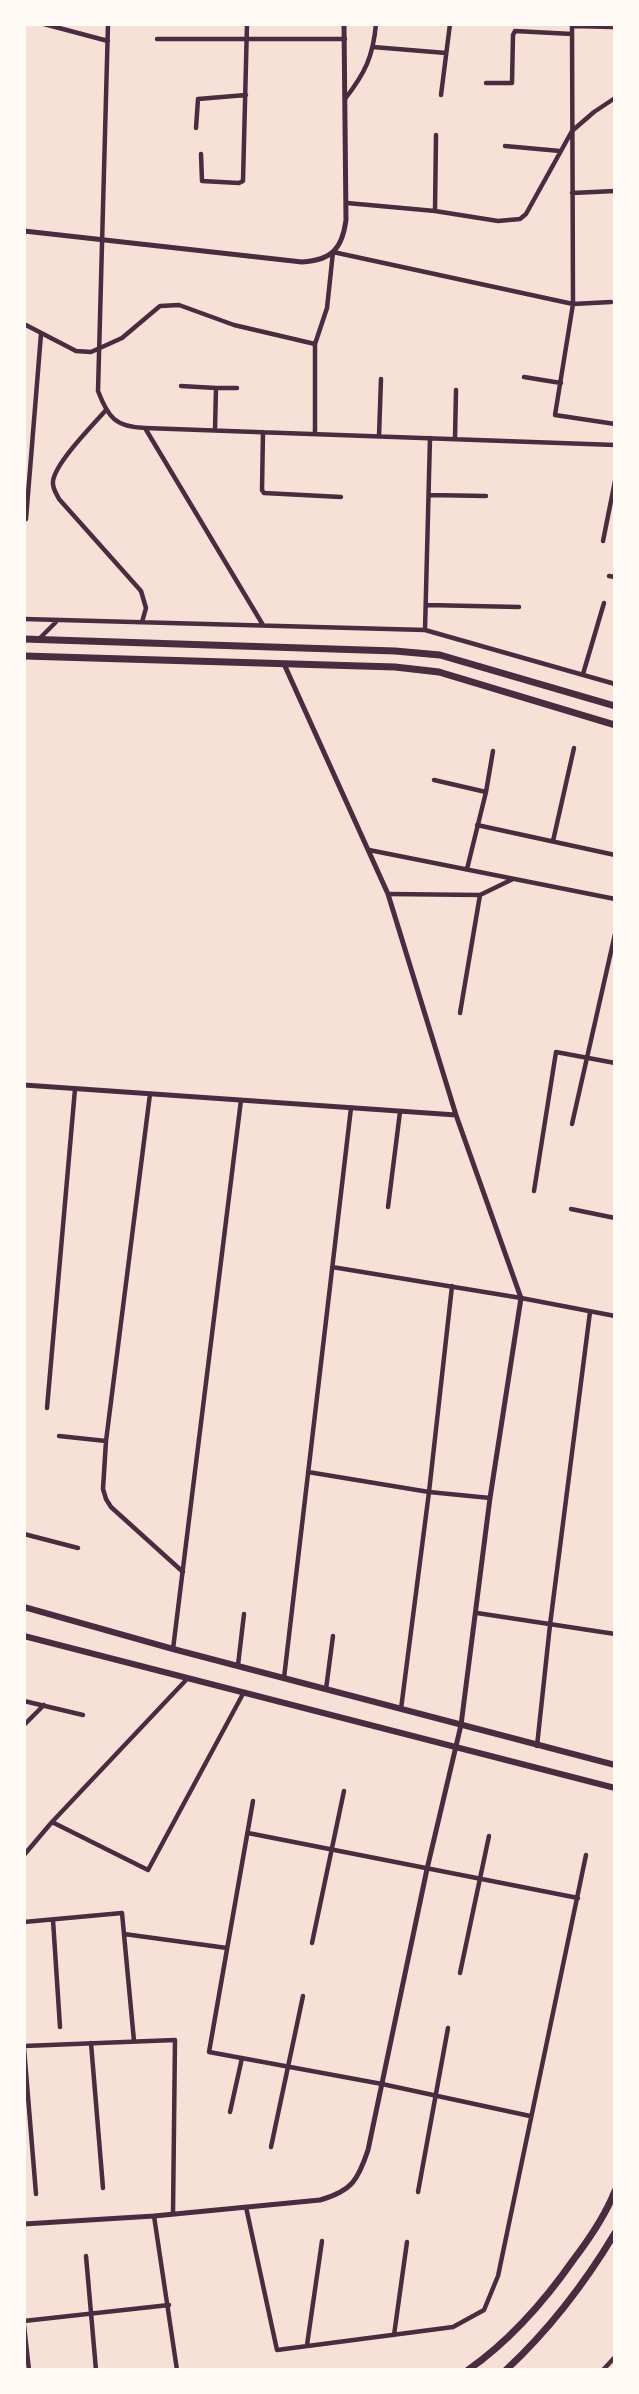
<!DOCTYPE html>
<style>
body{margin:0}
#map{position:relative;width:639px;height:2394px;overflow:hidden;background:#f7e1d7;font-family:Helvetica,sans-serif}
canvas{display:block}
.frame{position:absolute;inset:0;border:26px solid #fffaf5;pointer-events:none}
</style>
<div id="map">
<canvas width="639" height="2394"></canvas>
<div class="frame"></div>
</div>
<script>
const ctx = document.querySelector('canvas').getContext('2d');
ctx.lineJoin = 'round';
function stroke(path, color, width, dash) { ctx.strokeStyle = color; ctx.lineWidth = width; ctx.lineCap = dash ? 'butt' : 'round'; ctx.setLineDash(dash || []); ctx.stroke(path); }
const minor = new Path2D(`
 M44,24L108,41
 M108,24L98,391C108,417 115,427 145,428L263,625
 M572,24L573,304L555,415L615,424
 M572,26L613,27
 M157,39H345
 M373,47L446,53
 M486,83H512L513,35L515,31L572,34
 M441,95L450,24
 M345,99C365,73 373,57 376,24
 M196,128L198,99L246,95
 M505,146L560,151
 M201,154L202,181L239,183L243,181L247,24
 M572,193L615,191
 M347,203L435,211L498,221L520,219L526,214L572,131L594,112L615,98
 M435,211L436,135
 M24,324L76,351L91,352L122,338L160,306L179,305L234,325L315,344
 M524,377L561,383
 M181,386L216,388L215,430
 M216,388H237
 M106,410C92,426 56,462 53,481C52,488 56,493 59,499L141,591L146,608L142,622
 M145,428L615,445
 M263,432L262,490L264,493L341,497
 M315,434V344L327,308L333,252L573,304L611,302
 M379,436L381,379
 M455,439L456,390
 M429,495L486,496
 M26,519L41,334
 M603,541L615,481
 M609,576L615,577
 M426,605L519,607
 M24,619L425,630L615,684
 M425,630L430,438
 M39,639L56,622
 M583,674L604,603
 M434,780L486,792
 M477,825L615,855
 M553,841L574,748
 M369,850L615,899
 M467,869L486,792L493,751
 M388,894L480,895L513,879
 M460,1013L480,895
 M150,1094L106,1441L103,1489L106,1499L111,1507L183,1572
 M572,1124L615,934
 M534,1191L556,1052L615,1063
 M388,1207L400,1112
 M571,1209L615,1218
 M332,1267L521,1298L615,1316
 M47,1408L75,1089
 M59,1436L106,1441
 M308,1472L429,1492L490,1498
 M24,1534L78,1548
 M477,1613L615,1634
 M173,1649L241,1100
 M238,1665L244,1614
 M284,1678L351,1108
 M326,1689L333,1636
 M24,1701L83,1715
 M401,1709L429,1492L452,1286
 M24,1725L44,1705
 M537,1746L550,1625L590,1312
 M253,1801L209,2052L382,2084L530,2116
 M52,1822L148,1870L244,1692
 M248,1833L578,1898
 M24,1855L52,1822L187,1679
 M53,1920L60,2027
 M24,1922L122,1913L134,2041
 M124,1934L227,1948
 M312,1943L344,1791
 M460,1973L489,1836
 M91,2043L103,2188
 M24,2046L175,2040L173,2214
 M24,2048L36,2194
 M230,2112L242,2058
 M271,2147L303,1996
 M418,2192L448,2028
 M246,2207L277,2350L453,2327L484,2310L498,2276L586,1855
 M154,2216L177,2370
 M86,2256L96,2370
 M24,2321L169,2305
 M24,2325L29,2370
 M394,2335L407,2242
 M307,2345L322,2241
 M603,2370L615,2357`);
const tertiary = new Path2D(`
 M24,231L302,262C332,260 342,249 346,220L344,24
 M24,1085L456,1115
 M24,2224L154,2216L320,2200C352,2191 358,2180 368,2150L427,1869L461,1725L490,1498L521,1298L456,1115L388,894L284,664`);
const secondary = new Path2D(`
 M24,1607L173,1649L615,1765
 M24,1636L615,1788`);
const primary = new Path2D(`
 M24,639L395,651L440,655L615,706
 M24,656L395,667L439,672L615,725
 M468,2370C511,2340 544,2302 574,2259C590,2238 605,2216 615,2191
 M506,2370C549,2330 585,2283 615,2233`);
stroke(minor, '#4a2c40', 4.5);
stroke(tertiary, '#4a2c40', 5);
stroke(secondary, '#4a2c40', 6);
stroke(primary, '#4a2c40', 7);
</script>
